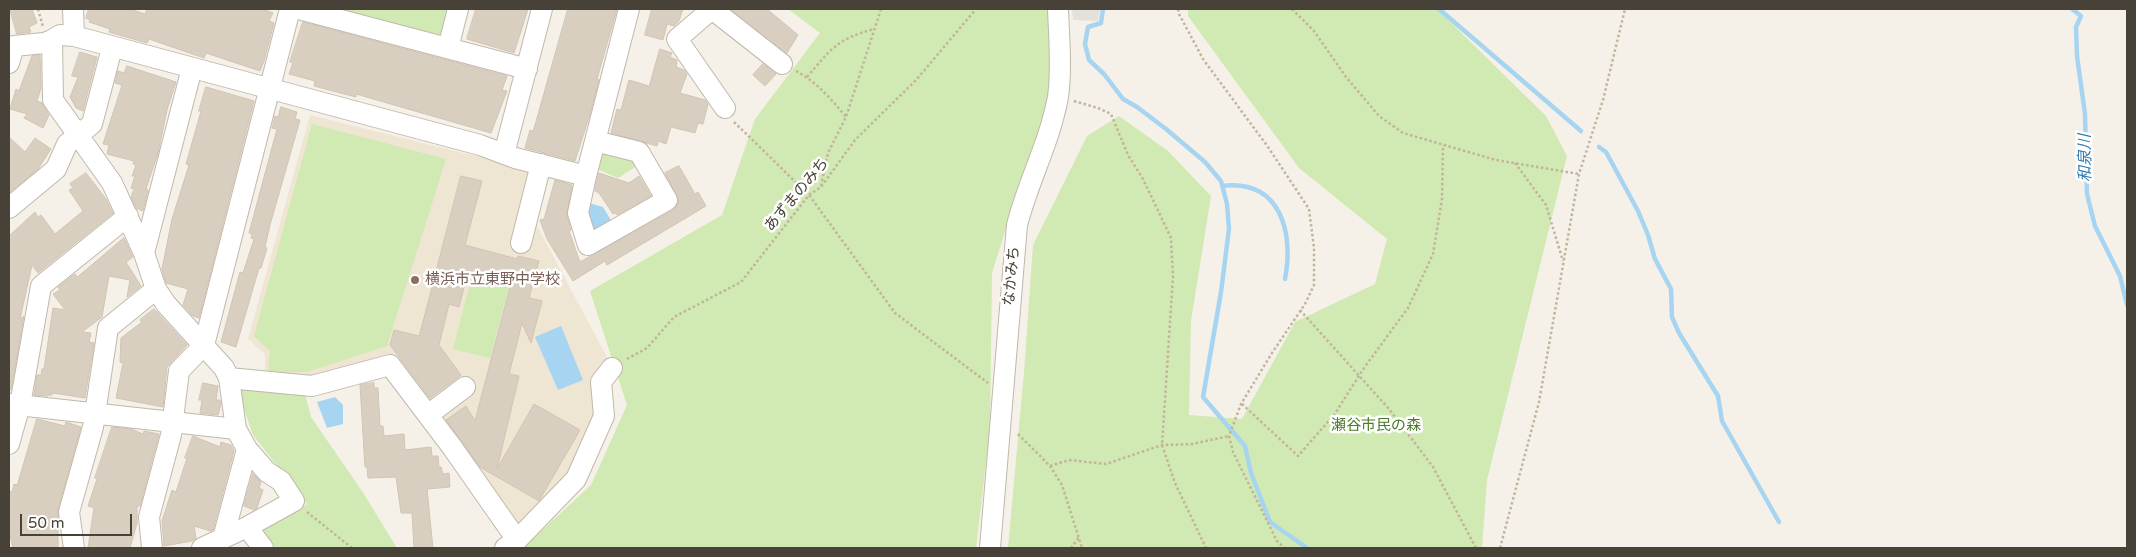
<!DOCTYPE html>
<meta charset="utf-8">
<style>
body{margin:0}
#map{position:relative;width:2136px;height:557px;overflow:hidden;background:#f5f1e9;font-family:"Varela Round",sans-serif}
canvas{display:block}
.frame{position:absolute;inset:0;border:10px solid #484137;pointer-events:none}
.scale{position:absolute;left:20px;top:514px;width:112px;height:22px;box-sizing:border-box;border:2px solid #484137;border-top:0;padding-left:6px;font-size:15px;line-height:18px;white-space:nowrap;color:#484137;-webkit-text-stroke:4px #fff;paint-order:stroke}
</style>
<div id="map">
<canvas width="2136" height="557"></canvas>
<div class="frame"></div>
<div class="scale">50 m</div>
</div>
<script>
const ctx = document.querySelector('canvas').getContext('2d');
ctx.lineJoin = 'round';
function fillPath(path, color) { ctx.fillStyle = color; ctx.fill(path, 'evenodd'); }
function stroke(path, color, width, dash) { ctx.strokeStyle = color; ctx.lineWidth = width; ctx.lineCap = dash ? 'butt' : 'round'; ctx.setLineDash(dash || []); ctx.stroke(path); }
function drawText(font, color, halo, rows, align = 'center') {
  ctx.font = font + ' "Varela Round","Noto Sans JP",sans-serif'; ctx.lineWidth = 5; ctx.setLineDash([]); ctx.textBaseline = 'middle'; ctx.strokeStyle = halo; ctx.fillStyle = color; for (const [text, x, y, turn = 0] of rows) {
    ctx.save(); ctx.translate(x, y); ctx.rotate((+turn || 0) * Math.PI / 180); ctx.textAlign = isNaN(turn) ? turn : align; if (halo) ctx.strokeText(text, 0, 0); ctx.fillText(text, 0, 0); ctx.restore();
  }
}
const industrial = new Path2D(`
 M1072,9H1100L1098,21L1073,20Z`);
const education = new Path2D(`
 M310,115L548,174L535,222L610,363L599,408L568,483L516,527L398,362L383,356L306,377L265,376V354L248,339Z`);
const green = new Path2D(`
 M323,9H455L447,40Z
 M788,9H1057L1052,92L1043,139L1018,190L992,273L990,428L976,548H519L524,547L591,485L627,405L590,291L722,215L755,119L820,33Z
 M1188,9H1437L1546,116L1567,156L1487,480L1482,548H1008L1024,372L1033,245L1087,136L1119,116L1168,151L1211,196L1191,321L1189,415L1242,419L1295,322L1375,284L1387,239L1299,168L1188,16Z
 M312,124L446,159L387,346L307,372H268L270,351L254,336Z
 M600,149L643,162L618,178L595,168Z
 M472,276L509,286L490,358L453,349Z
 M243,386L305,394L311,417L362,491L397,548H272L259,532L307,504L253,435L238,392Z`);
const water = new Path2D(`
 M589,203L603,207L612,222L596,231L591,229L585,212Z
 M561,326L583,380L558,390L535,337Z
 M335,397L343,405V424L327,428L317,402Z`);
const stream = new Path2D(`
 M1103,9L1101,23L1088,27L1085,44L1089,60L1104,74L1123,99L1137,107L1166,129L1205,162L1221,181L1227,204L1229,229L1221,292L1203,397L1245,446L1251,473L1270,522L1307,548
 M1439,9L1581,131
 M2072,9L2081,16L2076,27L2077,56L2085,114L2087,194L2095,226L2120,276L2127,305
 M1599,147L1606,152L1638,211L1648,235L1655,259L1671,289L1672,317L1679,333L1718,396L1722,421L1779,522
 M1222,186C1281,179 1294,233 1285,279`);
const building = new Path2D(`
 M10,9H32L37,23L29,27L31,32L17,34Z
 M89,9H130L145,14L147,9H262L273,13L269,21L274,23L264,61L260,71L206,53L204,58L149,39L147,43L109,32L110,29L89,22L90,20L86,18Z
 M476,9H528L514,53L467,39Z
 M568,9H617L597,79L599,80L590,114L575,161L525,148L530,130L533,131Z
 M652,9H683L679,21L674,26L667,24L663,40L645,35Z
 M731,9H767L798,35L787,53Z
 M303,22L507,76L502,90L507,91L491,133L356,94V97L329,90L314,86L315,81L289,74L293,63L290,62Z
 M660,49L672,53L670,57L677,60L676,67L684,70L687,74L680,93L705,100L708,104L703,124L698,123L695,133L671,127L666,144L658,141L657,146L611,133L617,109L621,110L629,80L649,86Z
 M80,52L97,57L83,111L76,108L70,97L78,77L72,76Z
 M40,55L41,88L37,101L42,103L49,115L43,128L24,118L27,114L10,109L16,89L19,91L32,56Z
 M763,64L776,74L765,86L753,75Z
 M127,66L176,82L167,110L158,153L146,189L148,190L143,211L136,208L131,197L134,189L131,188L135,176H132L136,165L133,164L134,161L107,154L109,145L103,144L122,85L115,83L118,71L124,73Z
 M206,87L254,101L199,318L193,316L183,305L188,289L166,283L162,269L172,219L189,165L186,164L201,111H199Z
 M281,107L297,112L295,119L300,120L270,225L265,247L267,248L261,268H259L236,347L221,342L240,272L243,273L254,239L251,238L252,234L249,233L277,129L272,128L275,116L278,117Z
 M9,137L25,152L35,138L51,149L38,169L9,193Z
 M679,166L695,194L698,192L706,206L607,265L605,261L573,281L547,239L540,220L544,219L555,180L572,185L567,216L571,230L569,231L580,262L673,210L677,206L679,200L665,173Z
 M86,173L106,199L113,213L38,273L32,265L20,319L24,316L11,390L9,389V236L35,212L38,217L41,215L55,234L83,211L69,190L73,188L70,184Z
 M599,173L629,183L639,176L651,196L617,215L615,213L613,214L599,193L595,191Z
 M461,176L482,181L465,245L517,259L518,256L539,261L529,298L542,301L531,343L522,323L509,374L519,376L497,469L534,404L580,430L539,501L480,467L446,420L466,406L475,421L511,283L468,272L459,307L449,304L439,345L461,375L430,398L390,345L394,330L419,336Z
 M124,238L133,257L126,262L141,286L127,297L130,280L109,276L102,317L82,332L91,333L89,342L94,343L85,398L53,393L52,395H48V396L34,395L37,375H41L42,369H44L53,308L65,310L53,294L60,290L58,287L75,274L77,277Z
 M154,309L187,345L167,367L163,407L116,398L123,363L120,362L121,338L142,322L140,320Z
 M203,383L218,386L216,400H220L221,404L218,415L200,413L202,400H199Z
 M374,383V388H378L380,426H383L384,436L404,434L405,450L431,447L432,456H438L439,467H441L443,474L449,473L450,487L427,489L433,548H414L412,513H401L396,477L368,478L367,467H365L360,385Z
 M37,419L65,426L66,422L81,427L58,509V548H13L10,535H9V491L12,492L14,484L17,485Z
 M112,427L131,429L143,434L144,431L159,434L140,506H137V523L130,548H88L94,508L88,506L97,479L95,478Z
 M193,436L220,447L221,442L231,445L234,451L213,530L210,531L194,526L196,538L192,541L164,546L162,521L172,490L176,492L187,458H185Z
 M253,474L261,482L259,488L263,490L257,508L254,510L244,506Z`);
const path = new Path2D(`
 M38,9L43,27
 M1178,9L1179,14L1203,59L1268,147L1309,209L1314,248V285L1305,304L1272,353L1241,404L1229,436L1233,452L1277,541L1285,548
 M1292,9L1314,31L1346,77L1379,116L1403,133L1496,160L1579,174
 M796,71C817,82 832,100 846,117
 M807,77C831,49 837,39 874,29
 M1074,101L1098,108L1111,114L1128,155L1143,179L1171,238L1173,277L1162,445L1175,483L1206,548
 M734,122L809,195L895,313L988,383
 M1515,163L1546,205L1563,261
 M821,186L828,153L846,117L881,9
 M1300,310L1389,409L1433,467L1476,548
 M627,359L647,348L674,317L741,282L809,195L821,187L855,140L917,79L976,9
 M1242,404L1298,456L1334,415L1364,368L1408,308L1433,254L1442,199L1443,145
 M1018,434L1050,466L1062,485L1082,548
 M1050,466L1069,460L1106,464L1162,445L1192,444L1229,436
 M307,512L352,548
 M1071,548L1079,537
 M1500,548L1539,402L1579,174L1603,100L1625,9`);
const minor = new Path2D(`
 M73,9L74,36L480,145L515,158L586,176
 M299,9L527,69
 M712,9L677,39L725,108
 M712,9L782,64
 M74,36L60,35L52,40L53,100L112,183L144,253L156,289L166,304L224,368L229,378L236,429L247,449L267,472L281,481L294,501L247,527L202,548
 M448,48L458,9
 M9,63L14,46L44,43L52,40
 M595,141L639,152L667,200L588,245L578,213L586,176L629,9
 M504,154L542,9
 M9,208L56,169L67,144L92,124L112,48
 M521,243L541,164
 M144,253L192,68
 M229,378L312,386L390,365L452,447L517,540
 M9,404L236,429
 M428,415L465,387
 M9,444L20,405L41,286L128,216
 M247,527L263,548
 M223,538L247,449
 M74,548L69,512L93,427L108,328L156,289
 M152,548L149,517L171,435L179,371L204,345L290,9
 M505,548L517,540L576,479L604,416L601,382L612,368
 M990,548L1017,225C1028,182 1050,141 1058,97C1062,69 1059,37 1058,9`);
const markers = [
 [415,280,5,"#8d6e63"]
];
const streetNames = [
 ["あずまのみち",797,195,-50],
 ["なかみち",1012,276,-85]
];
const educationNames = [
 ["横浜市立東野中学校",425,280]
];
const parkNames = [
 ["瀬谷市民の森",1376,426]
];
const waterNames = [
 ["和泉川",2086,158,-91]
];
fillPath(industrial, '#e4e0da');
fillPath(education, '#eee5d3');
fillPath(green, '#d1e9b2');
fillPath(water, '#a6d4f1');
stroke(stream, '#a6d4f1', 4.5);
fillPath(building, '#d9cfc1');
stroke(building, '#d1c4b1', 1);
stroke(minor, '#c0b8ab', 22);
stroke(path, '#c2b49c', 2.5, [2.5, 2.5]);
stroke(minor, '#fff', 20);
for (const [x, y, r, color] of markers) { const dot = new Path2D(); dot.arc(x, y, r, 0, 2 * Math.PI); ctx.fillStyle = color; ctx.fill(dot); stroke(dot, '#fff', 2); }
drawText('15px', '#484137', '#fff', streetNames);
drawText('15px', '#785e54', '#fff', educationNames, 'left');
drawText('15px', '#4b7b29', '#fff', parkNames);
drawText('italic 16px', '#2e7aae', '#fff', waterNames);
</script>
